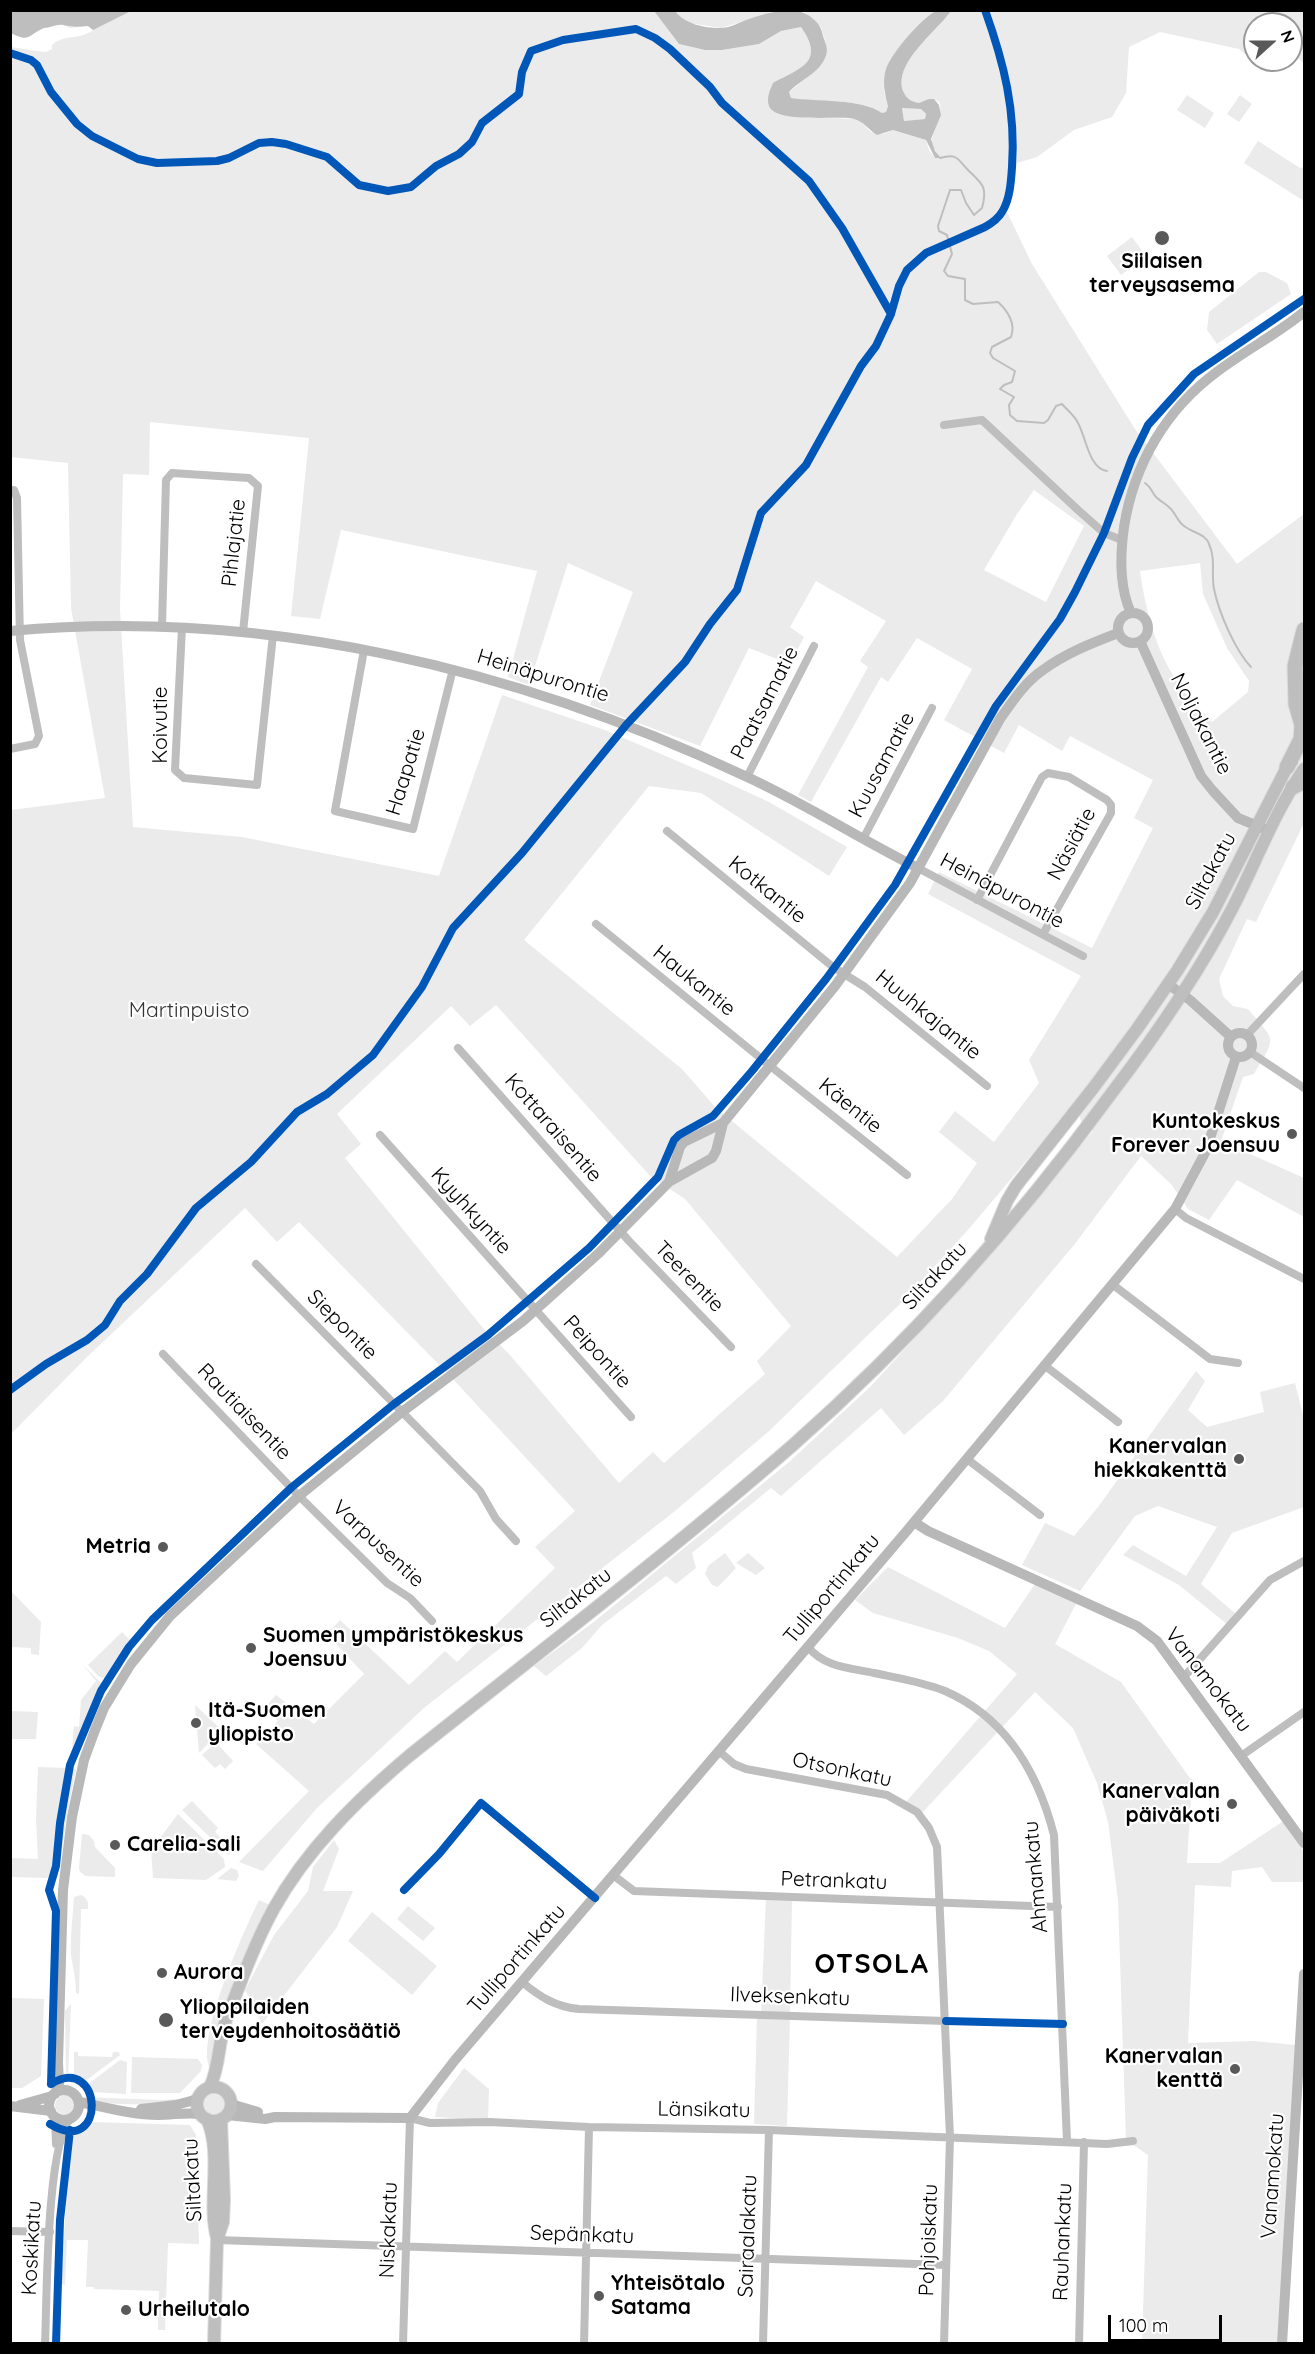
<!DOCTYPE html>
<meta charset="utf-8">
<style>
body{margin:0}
#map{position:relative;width:1315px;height:2354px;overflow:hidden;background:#fff;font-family:Quicksand,sans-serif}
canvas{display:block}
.frame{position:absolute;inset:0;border:12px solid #000;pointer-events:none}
.north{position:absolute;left:1243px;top:12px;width:60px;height:60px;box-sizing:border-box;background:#fff;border:2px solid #999;border-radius:50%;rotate:69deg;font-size:16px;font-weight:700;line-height:24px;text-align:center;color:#000}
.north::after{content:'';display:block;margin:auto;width:21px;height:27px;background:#595959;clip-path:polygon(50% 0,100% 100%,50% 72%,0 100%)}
.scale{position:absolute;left:1108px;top:2315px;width:114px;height:27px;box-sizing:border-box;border:3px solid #000;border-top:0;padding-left:8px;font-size:18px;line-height:21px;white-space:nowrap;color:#000;-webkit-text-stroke:4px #fff;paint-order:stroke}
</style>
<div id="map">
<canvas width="1315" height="2354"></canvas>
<div class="frame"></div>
<div class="north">N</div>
<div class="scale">100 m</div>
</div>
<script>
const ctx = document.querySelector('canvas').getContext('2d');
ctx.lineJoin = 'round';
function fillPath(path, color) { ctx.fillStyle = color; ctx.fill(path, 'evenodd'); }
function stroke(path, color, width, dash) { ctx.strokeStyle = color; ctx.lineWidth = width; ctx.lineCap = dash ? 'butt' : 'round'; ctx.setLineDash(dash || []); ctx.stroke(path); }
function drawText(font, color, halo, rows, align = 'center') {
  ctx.font = font + ' Quicksand,sans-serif'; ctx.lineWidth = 4.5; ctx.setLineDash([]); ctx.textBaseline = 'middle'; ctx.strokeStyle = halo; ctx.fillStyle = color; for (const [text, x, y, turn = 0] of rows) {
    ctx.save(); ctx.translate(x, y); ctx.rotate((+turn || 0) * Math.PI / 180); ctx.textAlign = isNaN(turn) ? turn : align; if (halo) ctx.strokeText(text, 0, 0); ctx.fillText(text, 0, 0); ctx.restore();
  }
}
const green = new Path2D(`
 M36,11H654L679,44L705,50H722L759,44L781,31L801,27C820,56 811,64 782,78L776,113L797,117L858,119L871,132L883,134L893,130L926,140L929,150L935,158L940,157C937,153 932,147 932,141C932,130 958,87 919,103C912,102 907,99 904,93C891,65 936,32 951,11H1304V63L1291,52V24H1255V60H1277L1263,69L1239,49L1160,32L1129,47L1126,93L1112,117L1074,130L1037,157L1017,163L1014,187L1007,212L1032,264L1135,429L1237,564L1304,514V823L1256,922L1247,919L1219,979L1223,996L1233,1006L1248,1009C1276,1042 1277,1036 1254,1074L1243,1077L1221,1141L1304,1178V1217L1237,1180L1209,1220L1188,1209L1172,1185L1141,1156L1074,1245L943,1401L904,1435L881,1408L781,1496L771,1488L692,1553L696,1568L676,1584L666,1576L602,1625L582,1648L546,1676L534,1666L595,1621L789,1462L870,1387L990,1256L1093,1131L1082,1127L1077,1101L967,1231L899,1305L768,1432L675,1511L424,1708L317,1808L263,1871L239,1862L309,1791L256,1744L278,1721L264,1708L276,1695L314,1724L364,1674L327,1634L340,1620L409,1685L445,1651L457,1662L555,1568L535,1547L575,1511L451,1377L299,1222L277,1242L245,1208L88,1356L11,1434V810L105,798L71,608L68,463L11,457V47L36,51L46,52L52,49V45C63,34 81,40 93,30L88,26L70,28ZM150,422L309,438L291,616L320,619L341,530L537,571L508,677L529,685L568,563L633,592L590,705L700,746L749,648L790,664L804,637L790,627L816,581L886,621L860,661L868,667L798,795L811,802L881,677L888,682L917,638L972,669L944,720L1004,753L1019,725L1062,751L1070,736L1153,780L1134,818L1153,828L1092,948L939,872L928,894L1081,976L1029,1060L1039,1083L994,1142L955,1111L939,1132L977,1163L952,1199L897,1257L716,1108L682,1069L524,940L649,786L701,793L829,876L847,847L769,802L717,778L605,730L502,695L439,876L242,837L133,827L120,609L123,474L149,475ZM1034,490L1084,526L1046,602L984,570L1017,514ZM1200,563L1203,594L1227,648L1249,681L1248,692L1212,722C1203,712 1192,702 1184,691C1157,657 1146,613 1140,571ZM496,1005L651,1177L685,1199L791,1326L757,1361L765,1374L664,1463L653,1452L619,1483L510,1355L483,1328L345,1158L361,1144L337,1114L451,1006L470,1026Z
 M675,11H787L763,15L721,28L689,23L679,16Z
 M797,11H937L919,25L896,52L884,91L888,106L886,112L882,113C862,98 816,102 791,99L789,92L815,71L826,44L821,27L803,11Z
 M1187,95L1214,113L1205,128L1177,110Z
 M1240,95L1252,104L1239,122L1227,114Z
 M902,108L921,109L926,115L925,119L904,121Z
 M1258,141L1300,168L1304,167V201L1244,163Z
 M1132,237L1146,256L1121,275L1107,256Z
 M1259,272H1266L1287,283L1291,294L1217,344L1207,330L1209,312Z
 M1196,1371L1205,1381L1188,1410L1207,1427L1264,1412L1260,1392L1295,1383L1304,1419V1507L1232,1533L1201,1584L1236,1614L1228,1625L1179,1585L1123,1555L1133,1545L1186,1576L1217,1527L1158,1506L1135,1516L1080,1591L1022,1565L1045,1523L1074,1536L1098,1507Z
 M725,1553L736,1568L718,1587L712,1585L705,1574L708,1566Z
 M748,1553L765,1568L756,1575L736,1563Z
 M888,1567L1005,1628L1035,1584L1077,1602L1055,1644L1121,1682L1192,1781L1187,1863H1220L1285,1820C1306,1848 1304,1848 1304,1882H1272L1262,1867L1232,1871L1231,1887L1195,1885L1188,2043L1253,2041L1296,2045L1278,2343H1142L1148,2155L1126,2140L1118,1900L1108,1822L1097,1783L1073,1728L1035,1692L921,1814L906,1802L1017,1674L989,1651L958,1638L873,1613L855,1600Z
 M11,1591L41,1622L39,1655L31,1654V1648L11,1647Z
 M122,1632L131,1641L105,1679L98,1676L88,1665Z
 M82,1664L102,1684L72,1749L74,1726L79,1727L81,1700L96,1681Z
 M195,1705L222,1730L199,1753Z
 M11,1711L38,1712L36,1739H11Z
 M216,1742L233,1761L225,1769L220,1764L215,1768L202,1755Z
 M38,1767L67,1768L57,1824L53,1872L47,1878L11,1877V1858L38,1859L36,1819Z
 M71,1768L76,1769L66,1820L60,1865L58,1864V1850Z
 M192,1801L218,1828L215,1832L233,1850L228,1855L182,1810Z
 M178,1814L224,1859L225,1867L206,1880L153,1878L151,1850Z
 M82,1834L89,1835L94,1841L95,1847L115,1868V1877L86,1876L80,1872L79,1868Z
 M334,1840L339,1849L323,1891H353L337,1927L262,2024L245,1990L274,1935L308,1891L313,1867Z
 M231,1868L237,1870L239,1876L236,1881L217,1879Z
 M81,1895C87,1897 89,1903 88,1909H81L79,1994L76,1993C76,1980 73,1968 71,1955C70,1936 73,1916 74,1897Z
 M766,1898H792L790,2014H761Z
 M259,1900L270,1905C239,1962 225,2008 210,2069C195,2038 244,1931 259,1900Z
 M408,1906L435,1928L423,1941L397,1919Z
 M372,1912L437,1966L412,1995L348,1941Z
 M11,1998L44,1999L41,2076L22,2088H11Z
 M71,2004L68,2077L66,2076L65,2011Z
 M757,2016L790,2017L787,2126L754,2124Z
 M74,2052H78V2056L112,2057L113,2052H119L120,2055L84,2082L74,2075Z
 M132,2057L198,2059L202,2065L201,2071L180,2093H131Z
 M120,2060L127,2062L126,2094L92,2092L87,2085Z
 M464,2068L489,2089L488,2120L435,2117L438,2103Z
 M204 2104a10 10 0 1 1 20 0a10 10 0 1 1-20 0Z
 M55 2105a10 10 0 1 1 20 0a10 10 0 1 1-20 0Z
 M79,2097L163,2100L179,2099L182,2101C149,2105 111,2107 79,2097Z
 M92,2122L190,2125L196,2135L199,2244L168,2243L165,2330H158L159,2291L94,2289V2287H86L88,2240H67L65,2285L61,2284L70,2139Z`);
const water = new Path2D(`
 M10,11L11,10L131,11L93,30L88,26C76,27 74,27 63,25C57,24 50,28 44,28C28,35 30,43 11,33Z
 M654,11H675C685,24 704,28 720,28C730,28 738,23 746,20C763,14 792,5 808,15C815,20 820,24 822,32C824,42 830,48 825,58C818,74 800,80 789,92L791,98C817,102 861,98 882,113L886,112L888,106C885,95 882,81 886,69C892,52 921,19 936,11C940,9 947,11 951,11C936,32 891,65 904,93C907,99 912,102 919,103L929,99H934L939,105L941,115L931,139L935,151L941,158H935L926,140L893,130L877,135C869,130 863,121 854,119C837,115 776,124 769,106C766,98 770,90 773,83C802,67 825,62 801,27L781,31L759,44L722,50H705L679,44ZM902,108L921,109L926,114L925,119L904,121Z`);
const stream = new Path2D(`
 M940,158C958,153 957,159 968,170C982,184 988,186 982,208L974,215L966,203L961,190H950L938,226L939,231L947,235L952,254L944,271L948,276L965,279V300L973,304L998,302C1008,311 1016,324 1011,337L992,347L990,353L993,358L1015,371L1012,382L1004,385L1000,389L1014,397L1009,405L1010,415L1017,421L1044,423L1048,420L1056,406L1062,404C1067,410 1075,416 1078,423C1086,437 1089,469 1107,471
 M1145,483C1151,487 1151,491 1156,497C1160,501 1166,504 1170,508C1176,514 1178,522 1184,526C1193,533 1206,534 1209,544C1216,559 1211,574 1214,589C1219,613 1235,650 1251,667`);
const street = new Path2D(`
 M944,425L982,420L1078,510L1104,533L1122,540
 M10,491L14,490L17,498L20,640L39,736L35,744L10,749
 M162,626L166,480L172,473L249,478L258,486L243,632
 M182,627L175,770L184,778L257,785L273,635
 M364,650L335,811L413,829L453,669
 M747,777L814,646
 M667,831L833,967L865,987L987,1086
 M863,839L932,708
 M918,868L1083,956
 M977,900L1042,777L1048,773L1069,777L1107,800L1111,805V813L1043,934
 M596,924L769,1065L907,1175
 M1247,1035L1304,974
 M458,1048L629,1241L731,1347
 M1250,1052L1304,1088
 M380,1135L631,1417
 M1175,1209L1186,1218L1304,1279
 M256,1264L480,1491L496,1519L516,1541
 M1112,1284L1210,1359L1238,1363
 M163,1354L299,1496L387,1583L410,1598L432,1621
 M1044,1365L1118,1422
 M967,1459L1040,1515
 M808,1647C824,1667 850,1668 874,1673C898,1678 923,1682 945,1691C1007,1718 1038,1773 1054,1835L1067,2141
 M1184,1677L1270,1580L1304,1561
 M720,1752L734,1764L746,1769L887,1795L917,1812L929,1828L937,1847L950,2137L944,2344
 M1241,1756L1304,1712
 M481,1803L595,1898
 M613,1875L634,1891L1058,1907
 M522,1982C540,1997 556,2007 579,2009L946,2021
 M55,2117L56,2144
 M10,2231L50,2232
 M217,2240L946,2265
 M45,2344C47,2302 46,2143 71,2118
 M403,2344L410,2118L430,2123L490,2122L589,2127L769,2130L1107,2144L1133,2141
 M584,2344L589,2127
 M763,2344L769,2130
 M1079,2344L1084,2142`);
const secondary = new Path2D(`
 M1118 628a15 15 0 1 1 30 0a15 15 0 1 1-30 0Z
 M1131,613C1119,587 1120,555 1124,527C1134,464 1166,409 1218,371C1246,350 1277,334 1304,312
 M10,631C265,608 515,668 745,776C804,803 860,839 918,868
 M1140,641L1201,776L1213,791L1238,818L1265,829
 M1168,984L1190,1000L1231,1037
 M1228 1045a12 12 0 1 1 24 0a12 12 0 1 1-24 0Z
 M669,1182L680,1147L684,1142L723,1123L835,986L910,883L1000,719C1012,702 1025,682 1043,670C1066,653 1092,643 1118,633
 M914,1522L928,1531L1137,1626L1157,1641L1304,1843
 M49 2105a15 15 0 1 1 30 0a15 15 0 1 1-30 0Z
 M55,2094L59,2084L58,2062L63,1890L72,1817L84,1760L95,1730L104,1708L131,1664L170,1616L299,1496L402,1412L523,1321L599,1253L669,1182L712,1158L716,1151L723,1123
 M79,2102C105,2107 132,2115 158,2115C173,2115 186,2112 201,2114
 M231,2104L258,2112
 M20,2105L52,2096
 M10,2106L51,2111
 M141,2109L176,2105L198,2099
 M227,2115L265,2119L275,2117L410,2118L455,2060L905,1533L1175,1209L1206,1151L1236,1057
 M1282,2344L1304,1974`);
const primary = new Path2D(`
 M991,1239L1007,1201L1016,1186L1094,1087L1137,1029L1177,971L1213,912L1287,767L1292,761
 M210,2087C220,2066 218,2042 226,2020C240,1984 254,1945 273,1910C306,1850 357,1800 409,1756C538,1653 669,1553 793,1445C911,1341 1018,1221 1111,1094C1156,1035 1199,973 1233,907C1256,862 1275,811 1304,769
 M197 2104a17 17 0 1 1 34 0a17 17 0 1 1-34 0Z
 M207,2119C223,2156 207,2200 217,2238
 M214,2344L217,2240L223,2222L224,2199L221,2119`);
const highway = new Path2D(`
 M1287,767L1301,739L1302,725L1296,704L1295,666L1304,630
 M1293,787L1304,781`);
const cycleway = new Path2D(`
 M10,53L31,60L37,65L51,92L77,124L92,136L138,159L157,163L217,161L229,158L259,143L272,142L286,144L327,157L359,185L388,191L411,187L436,166L459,154L472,142L482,123L519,94L522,72L531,51L563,40L636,29L655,38L670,49L710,87L722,103L809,181L842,228L891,314
 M10,1390L46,1364L87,1340L105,1325L120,1301L147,1274L196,1208L251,1162L297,1112L327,1094L373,1055L422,987L453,928L522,853L627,724L685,662L710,624L737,590L761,513L806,465L861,366L876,346L891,314L899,286L907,270L926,253L985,227C992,223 998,219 1002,212C1010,199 1011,182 1012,167C1016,111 1004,63 985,10
 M404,1890L439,1854L481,1803L595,1898
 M946,2021L1063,2024
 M51,2084L56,1911L49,1890L56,1866L60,1823L70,1765L101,1691L129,1647L152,1620L292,1487L394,1404L488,1335L589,1248L658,1177L674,1140L679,1135L713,1116L752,1071L826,979L895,885L996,706L1060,619L1075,592L1104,533L1132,458L1148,425L1194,374L1304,299
 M50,2124C108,2159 103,2052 51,2084
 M56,2344L60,2220L70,2130`);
const markers = [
 [1162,238,8,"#595959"],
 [1292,1134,6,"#595959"],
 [1239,1459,6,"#595959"],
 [163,1547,6,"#595959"],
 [251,1648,6,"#595959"],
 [196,1723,6,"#595959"],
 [1232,1804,6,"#595959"],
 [115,1845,6,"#595959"],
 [162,1973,6,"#595959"],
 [166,2020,8,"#595959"],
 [1235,2069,6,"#595959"],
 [599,2296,6,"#595959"],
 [126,2310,6,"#595959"]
];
const poiNames = [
 ["Siilaisen",1162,262,"center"],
 ["terveysasema",1162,286,"center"],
 ["Kuntokeskus",1280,1122,"right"],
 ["Forever Joensuu",1280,1146,"right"],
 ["Kanervalan",1227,1447,"right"],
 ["hiekkakenttä",1227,1471,"right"],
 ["Metria",151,1547,"right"],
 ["Suomen ympäristökeskus",263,1636],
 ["Joensuu",263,1660],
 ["Itä-Suomen",208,1711],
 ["yliopisto",208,1735],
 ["Kanervalan",1220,1792,"right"],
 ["päiväkoti",1220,1816,"right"],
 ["Carelia-sali",127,1845],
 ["Aurora",174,1973],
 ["Ylioppilaiden",180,2008],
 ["terveydenhoitosäätiö",180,2032],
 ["Kanervalan",1223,2057,"right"],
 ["kenttä",1223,2081,"right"],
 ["Yhteisötalo",611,2284],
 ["Satama",611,2308],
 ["Urheilutalo",138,2310]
];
const streetNames = [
 ["Pihlajatie",234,543,-84],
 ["Heinäpurontie",543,676,17],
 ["Paatsamatie",765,703,-63],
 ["Noljakantie",1201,724,63],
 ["Koivutie",161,725,-90],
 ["Kuusamatie",882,765,-62],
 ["Haapatie",406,772,-73],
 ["Näsiätie",1072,844,-62],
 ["Siltakatu",1211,871,-62],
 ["Kotkantie",767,890,39],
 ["Heinäpurontie",1002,891,28],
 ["Haukantie",694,981,39],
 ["Huuhkajantie",928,1015,39],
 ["Käentie",850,1106,39],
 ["Kottaraisentie",553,1128,49],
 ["Kyyhkyntie",471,1211,48],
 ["Siltakatu",935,1276,-47],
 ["Teerentie",689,1277,46],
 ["Siepontie",342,1325,45],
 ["Peipontie",597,1352,48],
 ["Rautiaisentie",244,1412,46],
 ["Varpusentie",378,1544,43],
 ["Tulliportinkatu",832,1589,-50],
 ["Siltakatu",576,1598,-38],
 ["Vanamokatu",1208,1680,52],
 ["Otsonkatu",842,1770,12],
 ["Ahmankatu",1036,1877,-95],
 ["Petrankatu",834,1881,2],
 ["Tulliportinkatu",517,1959,-49],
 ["Ilveksenkatu",790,1997,2],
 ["Länsikatu",704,2110,1],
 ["Vanamokatu",1273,2176,-86],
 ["Siltakatu",193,2180,-93],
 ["Niskakatu",389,2230,-88],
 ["Sepänkatu",582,2235,2],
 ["Sairaalakatu",748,2236,-88],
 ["Pohjoiskatu",929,2240,-88],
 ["Rauhankatu",1063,2242,-88],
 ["Koskikatu",32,2248,-87]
];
const parkNames = [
 ["Martinpuisto",189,1011]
];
const districtNames = [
 ["OTSOLA",872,1965]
];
fillPath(green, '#ebebeb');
fillPath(water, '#bebebe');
stroke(stream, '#bebebe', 2);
stroke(primary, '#dbdbdb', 14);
stroke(highway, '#dbdbdb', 17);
stroke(street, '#bebebe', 8);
stroke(secondary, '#b8b8b8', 10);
stroke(primary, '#bebebe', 12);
stroke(highway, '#bebebe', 15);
stroke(cycleway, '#0057b8', 8);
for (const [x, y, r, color] of markers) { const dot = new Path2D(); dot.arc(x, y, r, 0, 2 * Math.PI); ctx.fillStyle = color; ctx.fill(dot); stroke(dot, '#fff', 2); }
drawText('bold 21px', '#000', '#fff', poiNames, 'left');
drawText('21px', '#000', '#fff', streetNames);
drawText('21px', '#323232', '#fff', parkNames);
ctx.letterSpacing = '1.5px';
drawText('bold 27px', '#000', '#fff', districtNames);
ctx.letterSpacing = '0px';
</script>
